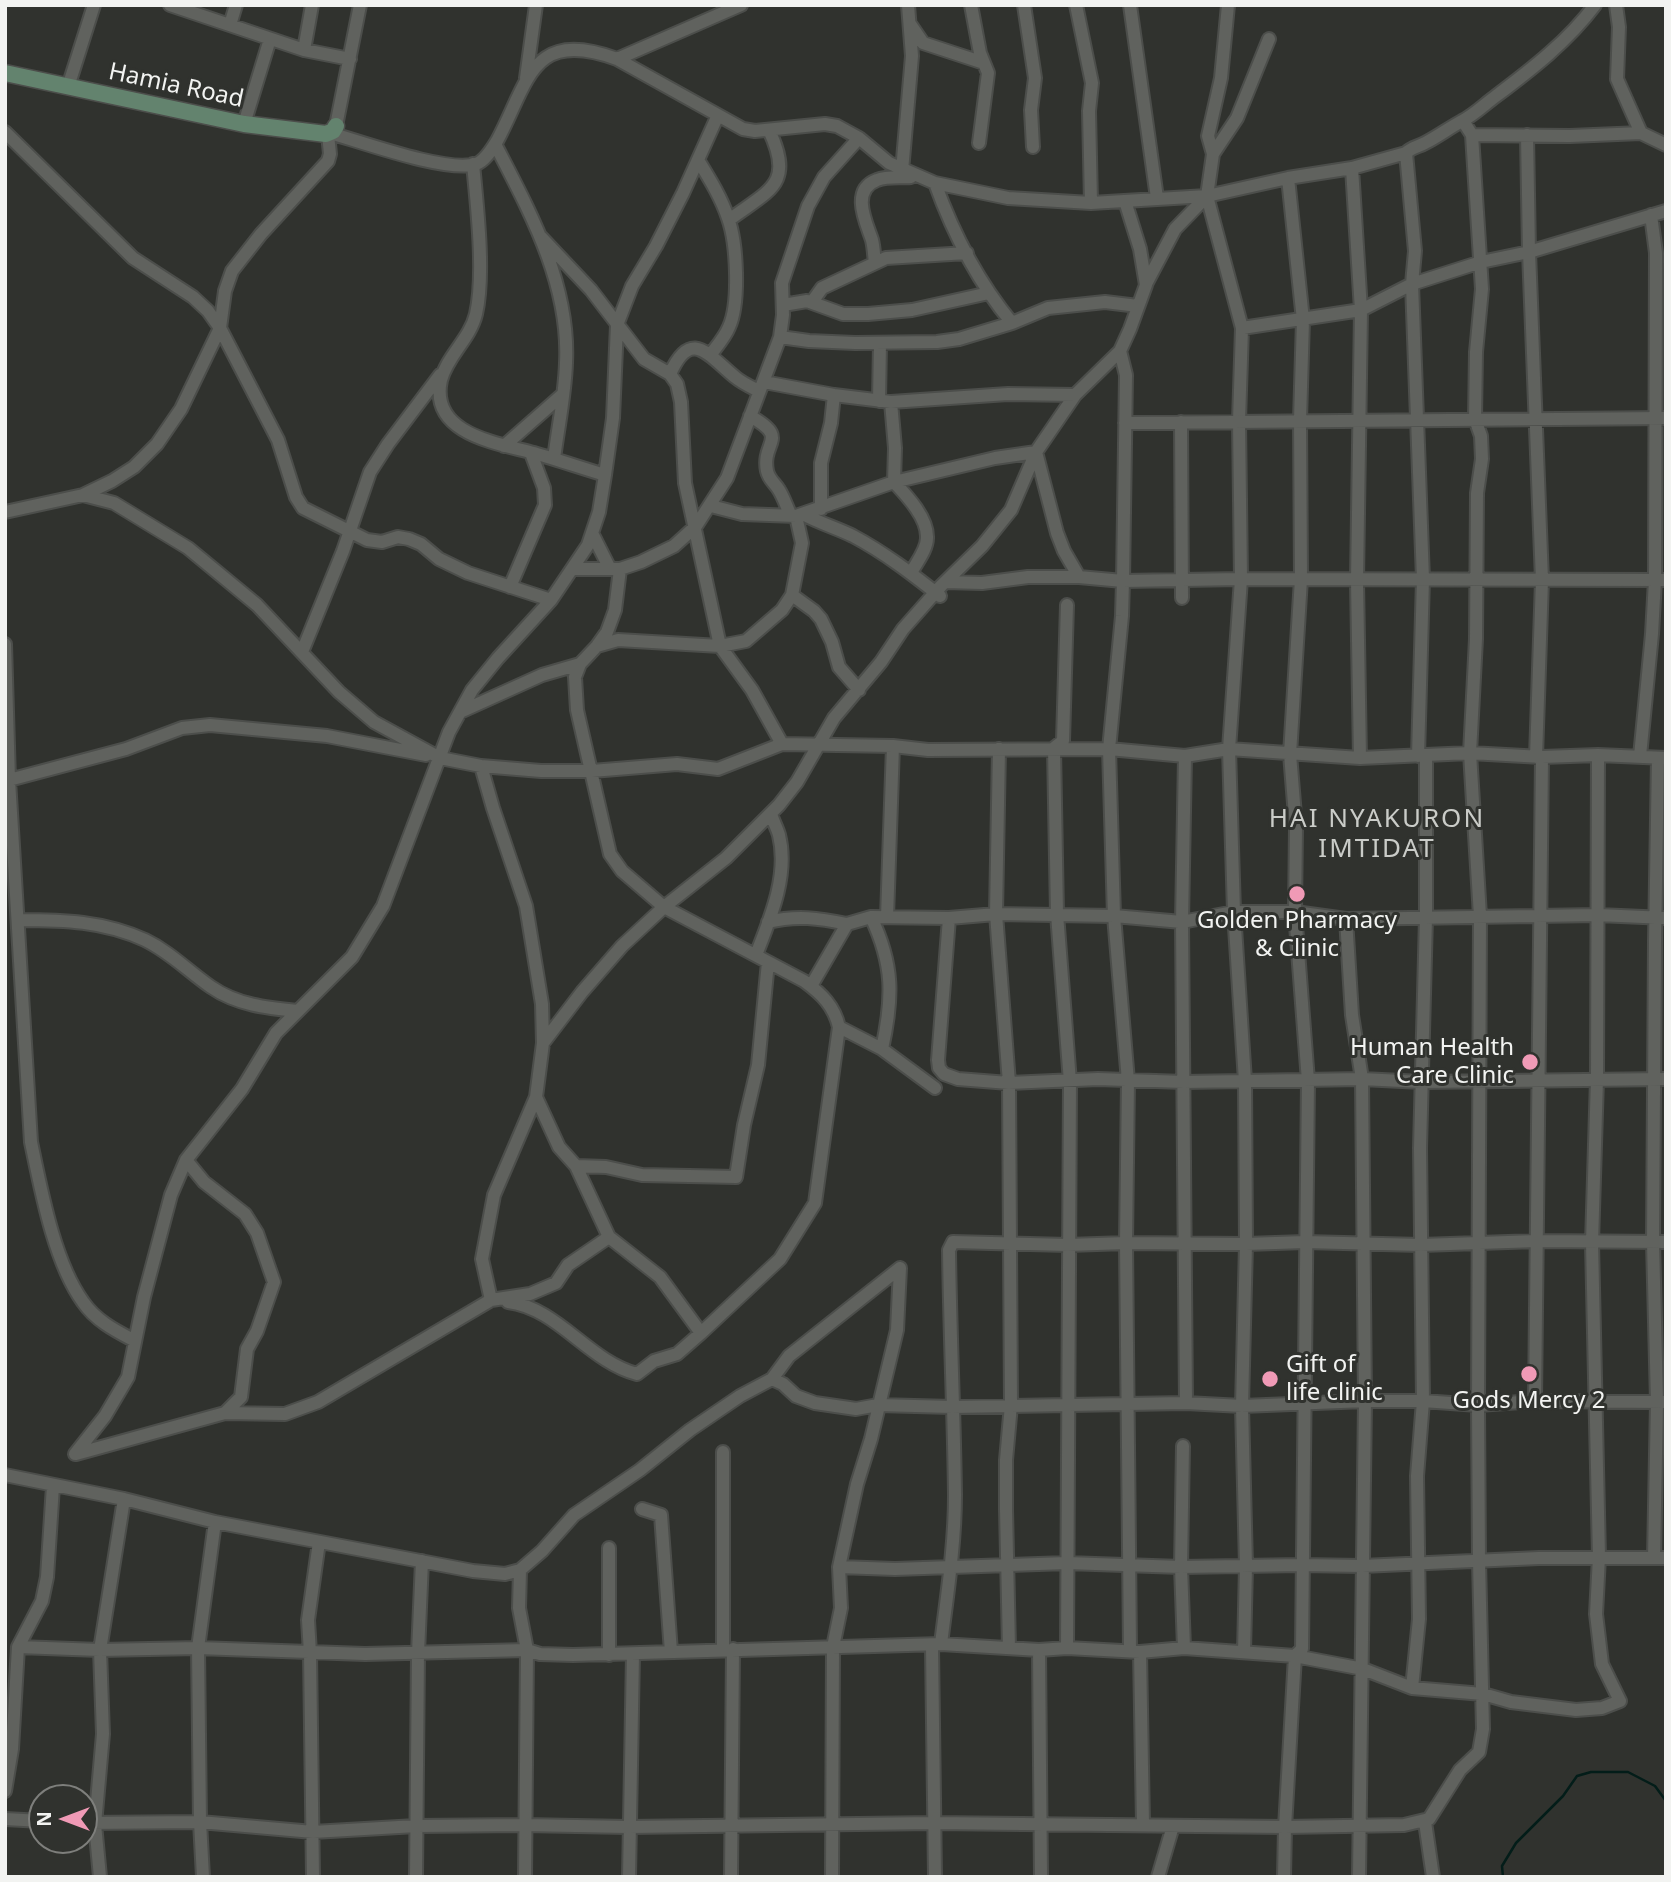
<!DOCTYPE html>
<style>
body{margin:0}
#map{position:relative;width:1671px;height:1882px;overflow:hidden;background:#30322e;font-family:"Noto Sans",sans-serif}
canvas{display:block}
.frame{position:absolute;inset:0;border:7px solid #f2f3f1;pointer-events:none}
.north{position:absolute;left:28px;top:1784px;width:70px;height:70px;box-sizing:border-box;background:#30322e;border:2px solid #7e7f7c;border-radius:50%;rotate:270deg;font-size:19px;font-weight:700;line-height:28px;text-align:center;color:#f2f3f1}
.north::after{content:'';display:block;margin:auto;width:24px;height:32px;background:#f09ab6;clip-path:polygon(50% 0,100% 100%,50% 72%,0 100%)}
</style>
<div id="map">
<canvas width="1671" height="1882"></canvas>
<div class="frame"></div>
<div class="north">N</div>
</div>
<script>
const ctx = document.querySelector('canvas').getContext('2d');
ctx.lineJoin = 'round';
function stroke(path, color, width, dash) { ctx.strokeStyle = color; ctx.lineWidth = width; ctx.lineCap = dash ? 'butt' : 'round'; ctx.setLineDash(dash || []); ctx.stroke(path); }
function drawText(font, color, halo, rows, align = 'center') {
  ctx.font = font + ' "Noto Sans",sans-serif'; ctx.lineWidth = 6; ctx.setLineDash([]); ctx.textBaseline = 'middle'; ctx.strokeStyle = halo; ctx.fillStyle = color; for (const [text, x, y, turn = 0] of rows) {
    ctx.save(); ctx.translate(x, y); ctx.rotate((+turn || 0) * Math.PI / 180); ctx.textAlign = isNaN(turn) ? turn : align; if (halo) ctx.strokeText(text, 0, 0); ctx.fillText(text, 0, 0); ctx.restore();
  }
}
const stream = new Path2D(`
 M1503,1877L1502,1866L1516,1843L1563,1796L1577,1776L1591,1772H1628L1655,1786L1666,1801`);
const street = new Path2D(`
 M170,5L304,50L350,59
 M971,5L980,53L988,73L979,143
 M1024,5L1035,78L1031,110L1033,147
 M1076,5L1092,83L1089,111L1091,203
 M1130,5L1157,198
 M910,24L923,43L984,63
 M230,25L236,5
 M1269,39L1237,118L1213,154L1207,196L1242,328L1361,310L1412,284L1481,262L1529,252L1666,211
 M304,50L312,5
 M617,59L743,129L755,131L825,124L837,126L859,138L889,163L935,183L1008,198L1091,203L1207,196L1288,178L1352,168L1406,153C1412,147 1418,147 1425,143C1437,137 1449,128 1462,121C1474,115 1485,104 1496,96C1532,69 1568,41 1595,5
 M526,78L536,5
 M68,87L94,5
 M244,124L270,39
 M336,126L360,5
 M5,132L133,258L193,297L208,311L220,328L278,440L296,497L303,508L367,540L382,542L398,537L409,539L421,544L439,559L468,573L551,600
 M330,133C362,142 447,173 476,164C485,161 492,149 497,141C529,81 531,28 617,59L741,5
 M1641,133L1666,145
 M1472,135L1570,136L1641,133L1617,79L1619,27L1616,5
 M1527,135L1529,252L1542,580L1536,757
 M495,144C530,212 570,284 566,363C565,395 558,427 554,459
 M1406,153L1415,251L1412,284L1423,579L1418,756
 M1213,154L1208,136L1221,78L1228,5
 M698,160C709,178 721,197 728,218C737,243 740,303 729,327C725,337 717,346 711,354
 M473,164C477,206 485,274 476,314C470,339 447,356 441,380C429,434 497,443 534,453C558,460 582,468 605,475
 M1352,168L1361,310L1357,581L1360,758
 M902,171L912,56L908,5
 M729,220C769,190 795,185 769,130
 M541,237L591,290L644,359L670,374L677,384L681,402L685,483L720,646L752,690L782,744
 M875,263C874,256 874,248 872,240C866,222 850,190 877,180C887,176 900,178 911,177
 M1146,284L1175,229L1207,196
 M812,302L822,288L886,258L967,253
 M783,305L807,301L843,314H868L912,310L989,293
 M1012,323L1048,308L1105,302L1138,306
 M1242,328L1239,421L1241,579L1229,749L1234,912L1245,1081L1246,1244L1242,1406L1246,1566L1244,1652
 M780,337L809,341L855,343L937,342L959,339L1012,323C978,282 953,233 935,183
 M1120,351L1126,375L1123,581L1122,616L1109,749L1114,916L1128,1081L1126,1243L1130,1650
 M670,374C691,327 708,355 735,377C742,383 751,387 759,391
 M764,382L834,395L891,402L1008,394L1075,395
 M879,401L880,343
 M891,402L895,448L894,482C907,496 928,518 927,538C927,550 916,563 911,573
 M750,416C791,439 761,441 767,471C769,480 775,483 779,490C784,498 787,508 791,516
 M1181,422L1182,598
 M1125,423L1666,418
 M504,446L562,395
 M83,495L112,481L134,467L157,444L181,409L220,328L225,291L232,271L261,234L328,161L330,154L328,134
 M711,506L742,514L796,516L894,482L995,458L1036,452L1057,533L1064,551L1079,577
 M821,509V463L831,423L834,395
 M5,512L83,495L114,503L188,548L257,605L339,692L374,722L440,758L481,766L541,771H592L677,764L718,769L782,744L893,746L928,750L1109,749L1185,756L1229,749L1360,758L1470,753L1542,757L1598,755L1666,758
 M803,514C819,523 837,528 853,536C885,553 912,574 940,596
 M592,533L610,569
 M573,569H620L641,562L674,546L696,526L727,478L780,337L783,315L782,283L808,206L824,177L859,138
 M945,582L982,583L1028,577H1079L1123,581L1241,579L1666,580
 M510,587L545,505L544,488L531,453
 M792,595L814,611L821,619L832,642L839,667L859,690
 M1067,605L1063,741L1054,748L1057,914L1070,1082L1067,1648
 M5,644L9,780L31,1142C41,1190 54,1262 83,1302C96,1321 116,1331 135,1341
 M597,646L618,640L720,646L746,641L782,610L792,595L802,543L796,516
 M302,652L343,551L370,472L388,444L440,375
 M460,712L542,675L580,664
 M999,749L996,914L1009,1083L1011,1405L1006,1460V1509L1009,1648
 M1185,756L1182,922L1186,1403
 M1640,756L1652,634L1655,580L1656,253L1651,215
 M9,780L126,749L182,728L210,725L327,736L426,755
 M871,917C894,965 893,998 882,1049
 M887,917L893,746
 M949,918L938,1060L939,1068L944,1074L958,1079L1009,1083L1098,1079L1184,1082L1362,1079L1422,1082L1666,1079
 M1346,919L1352,1015L1362,1079L1365,1401L1359,1877
 M19,920C64,920 103,921 145,940C170,952 188,971 211,987C237,1005 267,1008 298,1011
 M768,922C796,915 819,918 847,924
 M756,955C770,919 789,875 779,835C777,828 773,821 771,814
 M811,986L847,924L871,917L949,918L996,914L1114,916L1182,922L1234,912H1295L1346,919L1598,915L1666,918
 M839,1027L882,1049L935,1088
 M543,1043L582,992L622,946L664,907L726,858L779,805L797,782L834,718L881,662L903,629L941,586L982,546L1011,510L1036,452L1075,395L1120,351L1130,329L1146,285L1140,249L1125,201
 M536,1097L559,1147L576,1166L609,1237
 M186,1160L204,1182L245,1214L257,1233L274,1282L257,1331L247,1349L241,1397L225,1413
 M576,1166L606,1167L642,1175L736,1177L744,1125L758,1065L768,962
 M491,1300L530,1294L556,1283L568,1265L609,1237L660,1277L701,1333L780,1259L815,1203L839,1027C834,1006 822,994 804,981L664,907L622,871L610,854L577,710L575,677L580,664L597,646L607,632L615,610L620,569
 M508,1302C558,1308 588,1361 637,1374L654,1361L677,1354L701,1333
 M772,1379L783,1384L796,1396L815,1403L856,1409L878,1405L952,1407L1186,1403L1242,1406L1365,1401H1423L1478,1405L1535,1401L1666,1402
 M1535,1401L1542,757
 M1183,1446L1181,1567L1184,1648
 M723,1452V1649
 M75,1454L105,1416L128,1377L144,1297L171,1195L186,1160L242,1089L276,1033L352,957L383,906L449,732L472,690L498,658L551,600L588,545L599,512L605,475L613,418L617,325L632,286L656,246L683,193L718,115
 M76,1454L225,1413L285,1414L318,1402L491,1300L482,1259L494,1195L536,1097L543,1043L542,1004L526,906L493,808L481,766
 M5,1475L124,1499L215,1522L473,1571L505,1574L520,1570L542,1551L574,1515L640,1470L690,1430L740,1396L772,1379L789,1356L900,1268
 M642,1509L661,1515L671,1652
 M609,1548V1655
 M1654,1558L1657,1402L1653,1242L1655,941L1658,758
 M839,1567L895,1569L1067,1563L1181,1567L1301,1565L1362,1566L1539,1558H1666
 M520,1570L519,1608L527,1650L525,1877
 M941,1644C947,1595 955,1545 955,1495C954,1413 950,1332 949,1250L953,1242L1068,1245L1126,1243L1246,1244L1305,1242L1421,1245L1537,1241L1666,1242
 M932,1646L935,1877
 M18,1647L100,1650L198,1648L365,1654L527,1650L540,1654L573,1655L941,1644L1039,1650L1067,1648L1140,1652L1184,1648L1295,1656L1363,1669L1412,1688L1483,1694L1511,1702L1576,1710L1602,1708L1620,1701L1602,1664L1596,1614L1599,1557L1592,1243L1597,1079L1598,755
 M1039,1650L1041,1877
 M1140,1652L1143,1824
 M1412,1688L1419,1619L1417,1476L1423,1401L1420,1148L1426,917V756
 M5,1791L12,1749L18,1647L42,1601L47,1577L53,1486
 M5,1819L42,1821
 M1425,1822L1433,1877
 M84,1823L200,1822L313,1832L416,1826L524,1825L628,1827L934,1823L1285,1827L1404,1825L1429,1819L1460,1770L1479,1752L1483,1729L1479,1561L1478,1405L1480,916L1470,753L1476,639L1477,493L1482,459L1481,436L1475,419L1476,352L1482,289L1472,135L1463,121
 M100,1877L95,1824L103,1734L100,1650L124,1499
 M203,1877L200,1822L198,1648L215,1522
 M313,1877L310,1653L308,1620L319,1542
 M416,1877L418,1653L422,1561
 M629,1877L633,1654
 M731,1877L733,1649
 M832,1877L833,1647L841,1608L839,1567L857,1484L871,1439L897,1330L900,1268
 M1158,1877L1173,1826
 M1284,1877L1285,1827L1295,1656L1302,1649L1308,1081L1295,912L1296,828L1290,754L1301,579L1300,420L1303,320L1288,178`);
const secondary = new Path2D(`
 M5,73L244,124L326,134L333,131L336,126`);
const markers = [
 [1297,894,9,"#f09ab6"],
 [1530,1062,9,"#f09ab6"],
 [1529,1374,9,"#f09ab6"],
 [1270,1379,9,"#f09ab6"]
];
const streetNames = [
 ["Hamia Road",176,86,12]
];
const poiNames = [
 ["Golden Pharmacy",1297,921],
 ["& Clinic",1297,949],
 ["Human Health",1514,1048,"right"],
 ["Care Clinic",1514,1076,"right"],
 ["Gift of",1286,1365,"left"],
 ["life clinic",1286,1393,"left"],
 ["Gods Mercy 2",1529,1401]
];
const neighbourhoodNames = [
 ["HAI NYAKURON",1377,820],
 ["IMTIDAT",1377,850]
];
stroke(stream, '#031d19', 2.5);
stroke(street, '#4c4e4b', 16);
stroke(secondary, '#4c4e4b', 19);
stroke(street, '#60625e', 12);
stroke(secondary, '#63836e', 16);
for (const [x, y, r, color] of markers) { const dot = new Path2D(); dot.arc(x, y, r, 0, 2 * Math.PI); ctx.fillStyle = color; ctx.fill(dot); stroke(dot, '#30322e', 2.5); }
drawText('24px', '#f2f3f1', '#30322e', streetNames);
drawText('24px', '#f2f3f1', '#30322e', poiNames);
ctx.letterSpacing = '2px';
drawText('26px', '#caccc8', '#30322e', neighbourhoodNames);
ctx.letterSpacing = '0px';
</script>
